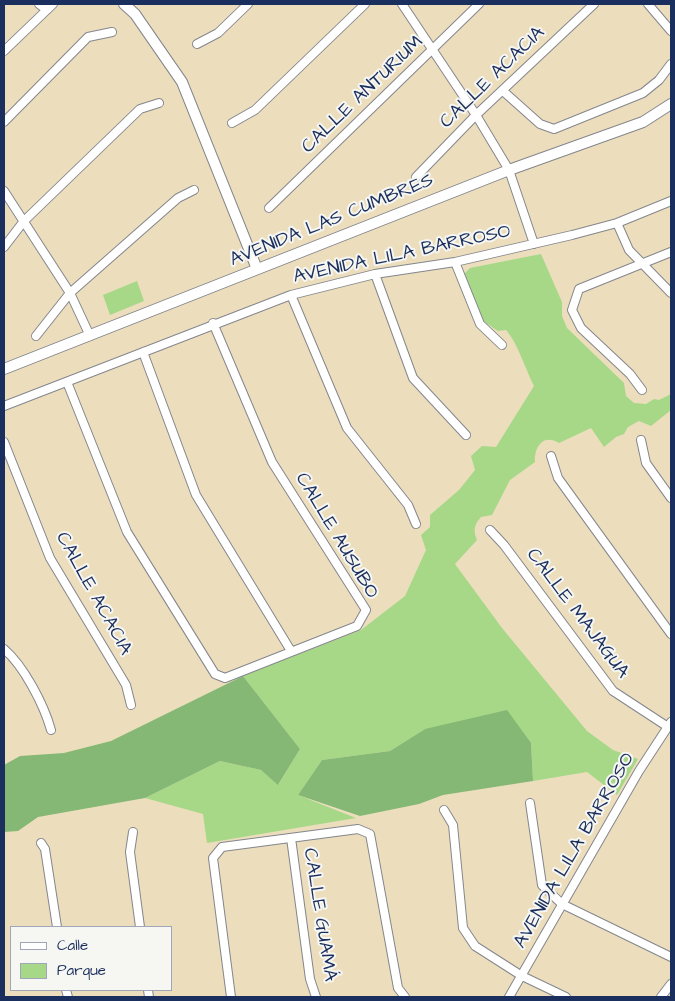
<!DOCTYPE html>
<meta charset="utf-8">
<style>
body{margin:0}
#map{position:relative;width:675px;height:1001px;overflow:hidden;background:#ecdebc;font-family:"Architects Daughter",sans-serif}
canvas{display:block}
.frame{position:absolute;inset:0;border:5px solid #1b2f5e;pointer-events:none}
.legend{position:absolute;left:10px;top:926px;width:162px;height:65px;box-sizing:border-box;background:#f6f6f2;border:1px solid #9ea6b7;margin:0;padding:6px 9px;list-style:none;font-size:15px;color:#1b2f5e}
.legend li{display:flex;align-items:center;gap:10px;height:25px}
.legend b{width:25px;border:1px solid #9ea6b7}
</style>
<div id="map">
<canvas width="675" height="1001"></canvas>
<div class="frame"></div>
<ul class="legend">
<li><b style="height:6px;background:#fff"></b>Calle</li>
<li><b style="height:14px;background:#a6d888"></b>Parque</li>
</ul>
</div>
<script>
const ctx = document.querySelector('canvas').getContext('2d');
ctx.lineJoin = 'round';
function fillPath(path, color) { ctx.fillStyle = color; ctx.fill(path, 'evenodd'); }
function stroke(path, color, width, dash) { ctx.strokeStyle = color; ctx.lineWidth = width; ctx.lineCap = dash ? 'butt' : 'round'; ctx.setLineDash(dash || []); ctx.stroke(path); }
function drawText(font, color, halo, rows, align = 'center') {
  ctx.font = font + ' "Architects Daughter",sans-serif'; ctx.lineWidth = 4; ctx.setLineDash([]); ctx.textBaseline = 'middle'; ctx.strokeStyle = halo; ctx.fillStyle = color; for (const [text, x, y, turn = 0] of rows) {
    ctx.save(); ctx.translate(x, y); ctx.rotate((+turn || 0) * Math.PI / 180); ctx.textAlign = isNaN(turn) ? turn : align; if (halo) ctx.strokeText(text, 0, 0); ctx.fillText(text, 0, 0); ctx.restore();
  }
}
const green = new Path2D(`
 M541,254L562,302V316L567,328L624,383L626,396L634,403L646,404L654,399L659,400L671,394V410L651,426L639,421L628,427L624,434L616,437L604,447L591,428L559,443C543,433 534,447 535,462L510,480L492,515L481,517C474,525 473,530 477,540L455,564L502,628L587,731L613,750L638,759L617,795L587,772L533,781L531,743L425,729L390,751L322,760L298,795L356,818L207,843L203,814L145,798L220,761L261,770L279,784L300,749L243,676L361,630L405,596L426,550L421,535L430,527V515L459,490L475,470L471,456L482,446L496,447L534,386C526,370 517,342 506,330L498,331L483,321L464,274L470,268Z
 M137,281L144,301L110,315L103,295Z`);
const forest = new Path2D(`
 M243,676L300,749L278,785L261,770L220,761L145,798L38,817L18,831L4,832V765L20,756L64,753L111,741Z
 M507,710L531,743L533,781L443,795L419,804L360,816L298,795L322,760L390,751L425,729Z`);
const minor = new Path2D(`
 M39,4L47,10
 M402,4L476,115L509,170L534,244
 M648,4L671,31
 M197,44L218,33L248,4
 M4,51L53,4
 M503,91L540,124L554,129L643,93L659,80L671,64
 M4,122L88,37L112,32
 M232,123L255,110L365,4
 M416,177L476,115L594,4
 M4,191L70,293L90,336
 M269,208L479,4
 M617,223L629,250L671,293
 M4,247L24,221L140,109L159,103
 M455,262L480,324L502,345
 M375,274L413,378L466,435
 M291,295L347,428L408,505L416,524
 M36,336L70,293L178,198L194,190
 M143,352L196,495L291,651
 M67,382L127,532L215,674L225,678L357,626L366,610L272,462L213,323
 M642,390L630,374L581,328L572,310L579,289L671,252
 M4,406L291,295L375,274L455,262L572,235L617,223L671,201
 M641,440L646,463L671,498
 M4,442L50,558L126,685L131,705
 M551,456L558,478L671,634
 M490,530L504,545L613,691L668,727
 M4,649C24,666 44,705 51,730
 M530,803L542,885L562,904L671,957
 M444,810L453,825L463,928L475,946L522,976L566,997
 M133,832L130,852L140,927
 M291,838L310,979L316,997
 M41,843L45,849L57,927
 M66,990L68,997
 M148,990L149,997
 M231,997L213,858L222,847L358,829L370,834L398,988L405,997
 M509,997L639,771L671,722
 M661,997L671,984`);
const tertiary = new Path2D(`
 M124,4L135,14L182,82L257,269
 M4,369L509,170L643,122L671,104`);
const streetNames = [
 ["CALLE ACACIA",493,78,-44],
 ["CALLE ANTURIUM",363,95,-44],
 ["AVENIDA LAS CUMBRES",332,221,-22],
 ["AVENIDA LILA BARROSO",402,255,-12],
 ["CALLE AUSUBO",336,536,59],
 ["CALLE ACACIA",93,594,61],
 ["CALLE MAJAGUA",577,614,53],
 ["AVENIDA LILA BARROSO",575,851,-60],
 ["CALLE GUAMÁ",319,915,81]
];
fillPath(green, '#a6d888');
fillPath(forest, '#84b874');
stroke(minor, '#84868d', 10);
stroke(tertiary, '#84868d', 12);
stroke(minor, '#fff', 8);
stroke(tertiary, '#fff', 10);
drawText('19px', '#1b2f5e', '#f6f6f2', streetNames);
</script>
